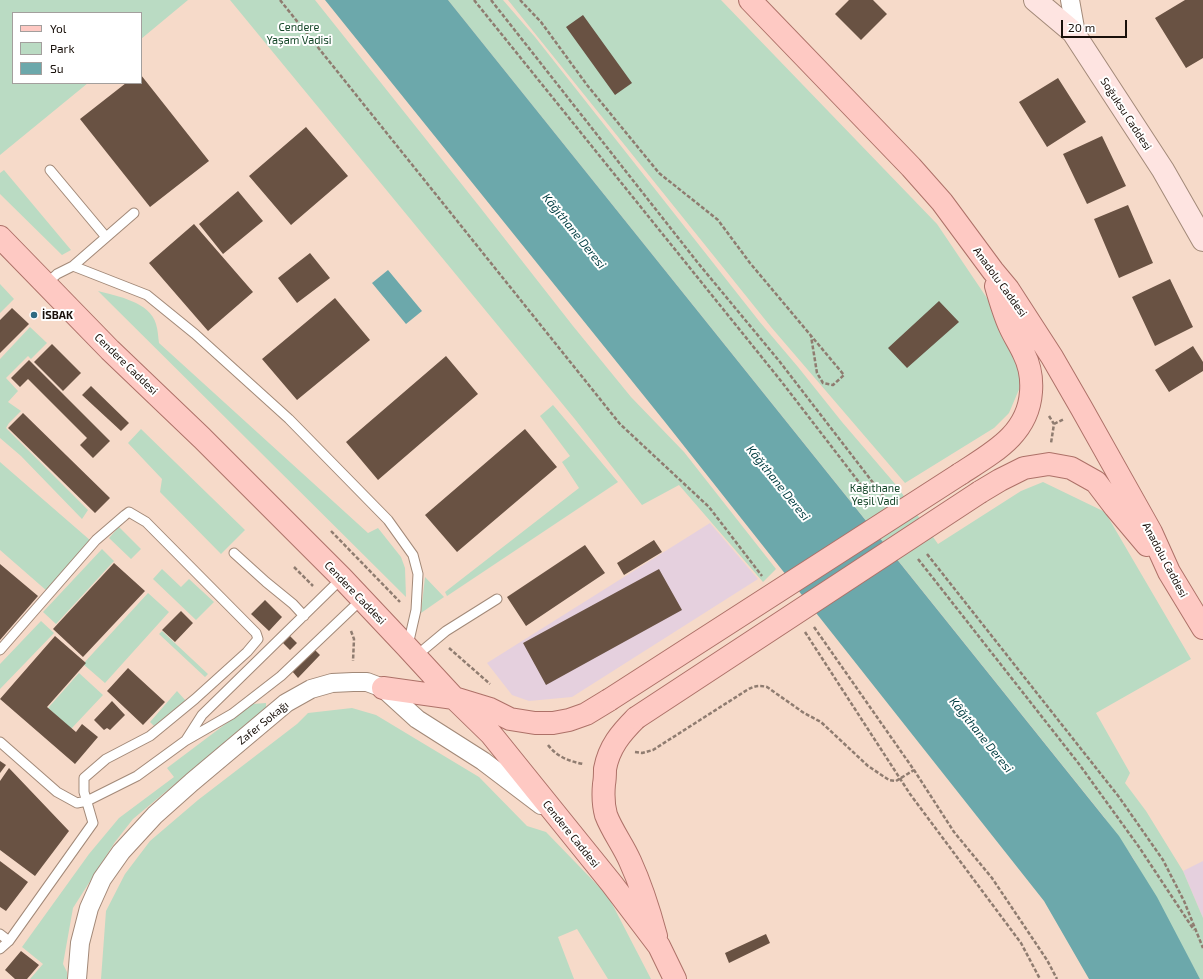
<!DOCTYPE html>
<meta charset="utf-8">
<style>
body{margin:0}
#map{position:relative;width:1203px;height:979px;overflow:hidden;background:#f6dac9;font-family:"Exo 2",sans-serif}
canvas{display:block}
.legend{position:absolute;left:12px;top:12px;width:130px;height:72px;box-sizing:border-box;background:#fff;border:1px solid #a39f9d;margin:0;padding:5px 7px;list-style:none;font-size:12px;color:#19100a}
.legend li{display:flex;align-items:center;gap:8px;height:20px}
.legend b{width:20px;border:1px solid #a39f9d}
.scale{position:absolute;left:1061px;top:20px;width:66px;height:18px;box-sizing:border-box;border:2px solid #19100a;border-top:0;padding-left:5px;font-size:12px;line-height:14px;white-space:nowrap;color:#19100a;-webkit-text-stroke:3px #fff;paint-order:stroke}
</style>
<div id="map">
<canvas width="1203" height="979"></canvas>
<ul class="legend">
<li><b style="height:5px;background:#fec9c3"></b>Yol</li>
<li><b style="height:11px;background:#badbc3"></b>Park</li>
<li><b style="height:11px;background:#6ca8ab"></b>Su</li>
</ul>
<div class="scale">20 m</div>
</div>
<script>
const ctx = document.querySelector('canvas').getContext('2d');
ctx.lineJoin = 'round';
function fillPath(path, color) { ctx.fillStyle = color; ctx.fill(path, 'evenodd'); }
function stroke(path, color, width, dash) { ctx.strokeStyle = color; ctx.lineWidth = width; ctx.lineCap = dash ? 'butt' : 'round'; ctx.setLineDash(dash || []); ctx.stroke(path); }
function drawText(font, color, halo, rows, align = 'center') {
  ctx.font = font + ' "Exo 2",sans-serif'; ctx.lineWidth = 4; ctx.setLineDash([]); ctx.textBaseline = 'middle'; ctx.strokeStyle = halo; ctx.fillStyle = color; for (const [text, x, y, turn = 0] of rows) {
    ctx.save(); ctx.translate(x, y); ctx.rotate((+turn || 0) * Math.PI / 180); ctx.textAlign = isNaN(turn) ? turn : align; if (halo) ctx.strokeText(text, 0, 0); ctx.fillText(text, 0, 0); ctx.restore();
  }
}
const education = new Path2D(`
 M710,523L758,579L572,697L529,701L512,695L487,663Z
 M1203,861V918L1183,871Z`);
const green = new Path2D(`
 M0,0H188L141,39V13H13V83H88L0,155Z
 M230,0H315L479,206L573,326L631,397L684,452L776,569L763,582L679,485L642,505L574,418Z
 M448,0H503L535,37L759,321L798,367L842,422L896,485L938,544L1021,491L1043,482L1105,512L1191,659L1096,713L1130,773L1125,783L1146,811L1183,871L1203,918V979H1200L1133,858L1104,817Z
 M508,0H721L937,224L993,307L1023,380L1009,413L994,428L905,483L771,327Z
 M4,170L71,250L62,255L0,194V173Z
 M0,284L14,299L0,313Z
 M98,291C117,296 150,302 156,324C158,330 158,337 159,343L368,533L378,528L401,557L405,568L406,597Z
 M30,327L47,343L31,359L28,356L6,378L18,391L8,402L21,411L9,423L6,428L88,510L82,519L21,456L0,438V359Z
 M553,405L618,482L447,596L445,592L579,488L562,462L570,456L540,416Z
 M141,429L245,530L221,554L160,492L162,479L128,443Z
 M0,462L91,541L47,591L0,550Z
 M119,527L141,549L131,559L109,538Z
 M102,549L114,561L56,624L43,612Z
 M162,569L181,587L189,579L214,602L196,620L153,579Z
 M425,577L444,597L421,613Z
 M148,593L169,612L105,683L83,664Z
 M41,621L54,633L0,689V664Z
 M162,631L208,674L205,677L159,634Z
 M79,673L103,695L71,729L48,708Z
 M177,691L186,701L154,726L150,722Z
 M266,703V708L133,819L115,842L73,908L63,964L67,972V979H30L43,964L22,947L89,854L119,818L174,777L167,768L252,704Z
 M352,708L376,715L479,777L527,826L546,832L608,896L651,979H608L577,929L558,937L574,979H101L106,911L125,874L150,841L198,800L297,724L308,713Z`);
const water = new Path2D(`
 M325,0H448L1119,836L1157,897L1200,979H1089L1044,901L665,422Z
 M388,270L422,311L406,324L372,283Z`);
const building = new Path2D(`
 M849,0H873L887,14L861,40L835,14Z
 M1185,0H1203V58L1186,68L1155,18Z
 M583,15L632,83L615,95L566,27Z
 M141,75L209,161L150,207L80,119L126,83H141Z
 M1058,78L1086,122L1047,147L1019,102Z
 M306,127L348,176L291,225L249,176Z
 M1102,136L1126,186L1087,204L1063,154Z
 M238,191L263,221L223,254L199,224Z
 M1128,205L1153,263L1119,278L1094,219Z
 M194,224L253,292L208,331L149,263Z
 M310,253L330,278L297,303L278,278Z
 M1170,279L1193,327L1155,346L1132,297Z
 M335,298L370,340L297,400L262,359Z
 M939,301L959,322L907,368L888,348Z
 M12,308L29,324L0,353V320Z
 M52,344L81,373L63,391L34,362Z
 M1193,346L1203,362V371L1169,392L1155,370Z
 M446,356L478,394L378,480L346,442Z
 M29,360L110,441L93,458L80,445L87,438L28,379L20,387L11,378Z
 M91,386L129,423L121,431L82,395Z
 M23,413L110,498L95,513L8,428Z
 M525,429L557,467L457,552L425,515Z
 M654,540L662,552L624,575L617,563Z
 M585,545L605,573L526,626L507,597Z
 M114,563L145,591L83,657L53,629Z
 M0,564L38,596L0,640Z
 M659,569L682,610L546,685L523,643Z
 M265,600L282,617L269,631L251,614Z
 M181,611L193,623L175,642L162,630Z
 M55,636L86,663L47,707L76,732L82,724L98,737L75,764L0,699Z
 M290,636L297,643L290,650L283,643Z
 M314,649L320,655L298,678L292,671Z
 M128,668L165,702L143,725L107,691Z
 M112,701L125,715L110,730L107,728L104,730L94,720Z
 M0,761L6,765L0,773Z
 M9,768L69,831L35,876L0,850V781Z
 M0,861L28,882L6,911L0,907Z
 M766,934L770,943L729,963L725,953Z
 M21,951L39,965L27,979H15L5,970Z`);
const path = new Path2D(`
 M280,0L620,424L709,507L762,576
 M474,0L781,381L875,503
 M491,0L698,263L780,362L884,497
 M520,0L541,22L587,85L659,173L718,220L750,263L844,375L833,385L823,383L817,373L811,336
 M1049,416L1054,424L1051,443
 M1054,424L1064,419
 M331,531L400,602
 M927,554L1119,797L1163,860L1184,901L1203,948
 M918,559L1079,764L1139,847L1194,930
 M294,567L313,586
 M814,627L914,770L954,832L992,878L1047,960L1057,979
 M351,631L354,639L353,661
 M805,632L910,794L1021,943L1040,979
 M449,648L490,684
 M548,745C557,757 569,761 583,764
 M635,752L642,753L653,750L747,690C754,686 759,685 767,687L804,713L821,722L868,766L889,780L896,781L914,770`);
const lane = new Path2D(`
 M50,170L106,237
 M73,266L134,213
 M46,284L57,274L73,266L147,295L195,334L289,419L388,520L413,555L418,574L416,610L408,645
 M234,553L266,582L293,604L304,616
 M0,650L96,540L125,515L129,512L146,522L256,633L258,639L247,652L195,699L150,736L106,759L84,778V792L93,823L9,941L0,949
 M416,656L446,631L497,599
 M186,740L202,715L342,578
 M0,742L57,792L77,803L87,801L137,776L185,741L232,714L281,676L362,599
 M0,934L9,941`);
const street = new Path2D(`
 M1070,0L1077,39
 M77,979L80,943L89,908L102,879L121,852L155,815L192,782L286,703L311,689L332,683L353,682H367L383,688L417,719L483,761L541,805`);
const secondary = new Path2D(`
 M1035,0L1073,32L1163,170L1203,240`);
const primary = new Path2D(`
 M750,0L911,167L942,202L993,271L1008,289L1052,357L1082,409L1151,532L1169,572L1203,628
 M0,237L110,350L202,438L342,578L407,647L454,698L491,734L612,884L659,946L675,979
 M960,474C992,453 1028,435 1031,392C1032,379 1030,366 1024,354C1020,345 1014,336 1010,327C1004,314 1000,300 996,286
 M980,492L1000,480L1024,468L1049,464L1071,468L1096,482L1115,507L1147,545
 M383,688L454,698L490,709L510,719L535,723H553L569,720L586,714L609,700
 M636,718C621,733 609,747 605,769C605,774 605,779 604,784C603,795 603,804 606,815C612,831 623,845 630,861C641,885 649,910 656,936`);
const primaryBridge = new Path2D(`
 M609,700L960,474
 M636,718L980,492`);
const markers = [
 [34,315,4,"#2e6a82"]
];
const parkNames = [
 ["Cendere",299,27],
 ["Yaşam Vadisi",299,40],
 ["Kağıthane",875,488],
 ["Yeşil Vadi",875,501]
];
const streetNames = [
 ["Soğuksu Caddesi",1126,114,57],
 ["Anadolu Caddesi",1000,282,54],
 ["Cendere Caddesi",126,364,44],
 ["Anadolu Caddesi",1165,560,62],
 ["Cendere Caddesi",355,593,46],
 ["Zafer Sokağı",263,723,-39],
 ["Cendere Caddesi",571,834,51]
];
const poiNames = [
 ["İSBAK",42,315]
];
const waterNames = [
 ["Kâğıthane Deresi",574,231,51],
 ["Kâğıthane Deresi",778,483,51],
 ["Kâğıthane Deresi",981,735,51]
];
fillPath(education, '#e5d0de');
fillPath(green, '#badbc3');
fillPath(water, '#6ca8ab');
fillPath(building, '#695243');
stroke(lane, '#a28978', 11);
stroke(street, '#a28978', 20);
stroke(secondary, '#a28978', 24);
stroke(primary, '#ad7168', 24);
stroke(path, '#8f7c70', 2.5, [4, 2]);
stroke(lane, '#fff', 9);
stroke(street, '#fff', 18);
stroke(secondary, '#fee4e1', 22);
stroke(primary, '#fec9c3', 22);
stroke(primaryBridge, '#ad7168', 24, []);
stroke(primaryBridge, '#fec9c3', 22);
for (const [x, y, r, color] of markers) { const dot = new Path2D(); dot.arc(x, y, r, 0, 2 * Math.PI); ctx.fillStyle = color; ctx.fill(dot); stroke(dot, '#fff', 1.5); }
drawText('11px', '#154729', '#fff', parkNames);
drawText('11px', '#19100a', '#fff', streetNames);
drawText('bold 11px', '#19100a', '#fff', poiNames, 'left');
drawText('italic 12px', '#013d41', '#fff', waterNames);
</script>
